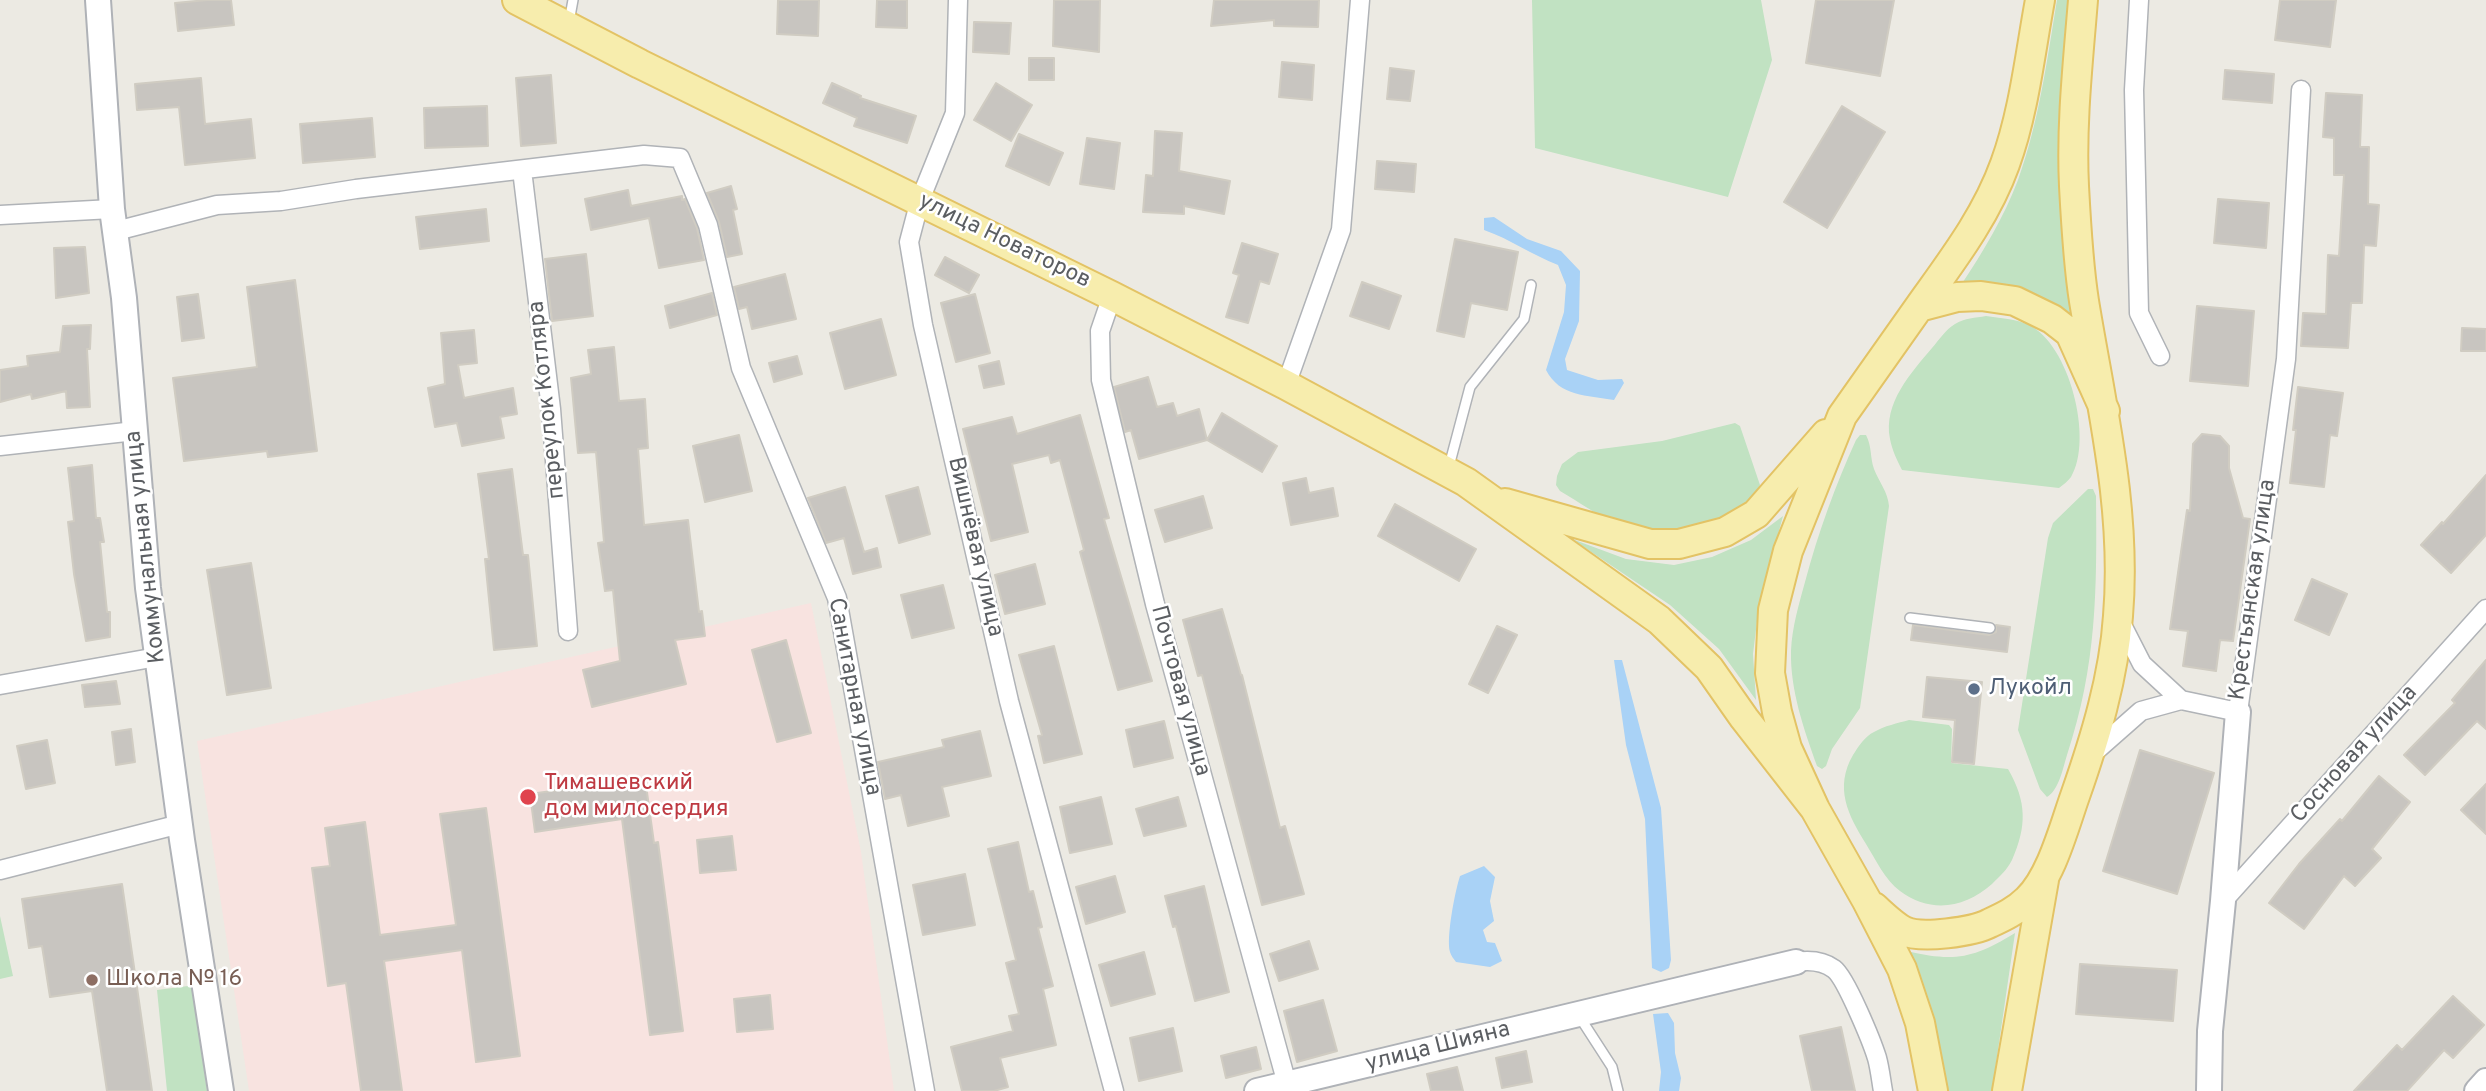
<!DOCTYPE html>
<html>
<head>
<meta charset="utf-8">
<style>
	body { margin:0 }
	canvas { display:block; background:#eceae3 }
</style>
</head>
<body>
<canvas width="2486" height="1091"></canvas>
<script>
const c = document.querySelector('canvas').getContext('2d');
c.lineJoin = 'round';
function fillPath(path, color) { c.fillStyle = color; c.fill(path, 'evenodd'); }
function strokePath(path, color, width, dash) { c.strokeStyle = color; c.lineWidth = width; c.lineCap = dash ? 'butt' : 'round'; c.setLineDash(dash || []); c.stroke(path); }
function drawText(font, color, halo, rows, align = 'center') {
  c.font = font + ' Overpass,sans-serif'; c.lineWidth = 5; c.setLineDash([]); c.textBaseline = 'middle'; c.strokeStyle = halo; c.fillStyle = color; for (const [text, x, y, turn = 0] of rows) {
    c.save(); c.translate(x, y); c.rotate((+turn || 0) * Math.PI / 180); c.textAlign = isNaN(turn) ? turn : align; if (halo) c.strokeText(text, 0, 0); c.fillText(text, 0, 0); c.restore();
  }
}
fillPath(new Path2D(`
	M811,603L861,852L894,1091H249L197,741Z`), '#f8e3e0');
fillPath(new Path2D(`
	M1532,0H1761L1772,60L1728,197L1535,148Z
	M2057,0H2070L2060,147L2063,249L2071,317C2032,285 2011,284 1961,285C1983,252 2004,217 2018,180C2039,122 2047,60 2057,0Z
	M1986,316C2000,318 2016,319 2029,325C2069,344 2094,439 2071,477C2068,481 2063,485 2059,488L1902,470C1897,460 1892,450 1890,439C1883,403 1911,373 1932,348C1939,340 1946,329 1955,324C1965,318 1975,318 1986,316Z
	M1735,423L1740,426L1760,485C1757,497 1744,504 1734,511C1700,536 1655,542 1616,524C1597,515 1579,502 1560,491L1556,485L1557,476L1562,464L1578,452L1662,441Z
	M1860,435H1866C1872,446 1870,458 1874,469C1879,482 1888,492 1889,506L1860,708L1832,749L1826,766L1822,769L1817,766C1804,730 1790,690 1791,651C1792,627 1799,604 1805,582C1818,533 1835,486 1856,440Z
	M2088,489H2093L2096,496C2097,589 2097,665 2067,755C2063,768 2059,790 2047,797L2040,789L2018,730L2048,538L2053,523Z
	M1783,516L1759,605L1753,654L1756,700L1719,649L1670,605L1572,539L1626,559L1674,565L1712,557L1751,540Z
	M1909,720L1949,725L1952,729L1951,763L2008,769C2027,802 2027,826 2012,860C2007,870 2000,876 1992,884C1965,908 1931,914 1900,891C1885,880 1876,860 1866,844C1848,815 1834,788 1853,755C1858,747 1865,736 1874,732C1884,726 1898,723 1909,720Z
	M0,916L13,976L0,979Z
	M2015,933L1992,1091H1947L1941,1050L1906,951C1954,962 1973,959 2015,933Z
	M188,986L191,988L193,993L207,1091H167L157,990Z`), '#c1e2c2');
fillPath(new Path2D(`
	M1494,217L1527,239L1561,251L1580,271L1579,321L1565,359L1567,370L1598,380L1622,379L1624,383L1614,400C1587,395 1560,397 1546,370L1564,312L1566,285L1558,265C1532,255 1510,239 1484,230V218Z
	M1614,660H1622L1661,808L1671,960L1669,968L1661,972L1652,968L1645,819L1626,745Z
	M1484,866L1495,877L1490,901L1494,921L1483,930L1487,942L1495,943L1502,961L1490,967L1456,962C1454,959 1451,956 1450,952C1446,938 1455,891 1460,876Z
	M1668,1013L1674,1023L1675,1053L1681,1078L1679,1091H1659L1661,1072L1653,1014Z`), '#a9d2f6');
const building = new Path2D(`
	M207,0H231L234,25L178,31L175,3Z
	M778,0H819L818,36L777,34Z
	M877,0H907V28L876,27Z
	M1054,0H1100L1099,52L1053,46Z
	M1214,0H1319L1318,27L1274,26V20L1211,26Z
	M1816,0H1894L1880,76L1806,63Z
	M2280,0H2336L2330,47L2275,40Z
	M974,22L1011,23L1009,54L973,52Z
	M1029,58H1054V80H1029Z
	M1282,62L1314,65L1312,100L1279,97Z
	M1390,68L1414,71L1410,101L1387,99Z
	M2225,70L2274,74L2272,103L2223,99Z
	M551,75L556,143L521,146L516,78Z
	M201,78L205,124L251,119L255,158L185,165L179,107L137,110L135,84Z
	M832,83L861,96L860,98L916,116L907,143L854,126L857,118L823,103Z
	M996,83L1032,105L1011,141L974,120Z
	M2326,93L2362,95L2360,147H2369L2368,204L2379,205L2376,246L2364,245L2362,303H2351L2348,348L2301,346L2303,313L2326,314L2328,255L2339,256L2344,175H2334V138L2323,137Z
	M487,106L488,146L425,148L424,108Z
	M1842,106L1885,132L1827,228L1784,202Z
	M372,118L375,157L303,163L300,124Z
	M1155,131L1182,133L1179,171L1230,181L1224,214L1184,206V214L1143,212L1146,175L1153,176Z
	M1019,134L1063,153L1049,185L1006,166Z
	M1087,138L1120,143L1114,189L1080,184Z
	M1377,161L1416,164L1414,192L1375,189Z
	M731,186L737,209L733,210L742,254L727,257L719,222L707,193Z
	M628,190L631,206L682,196V200L685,199L697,228L704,260L659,268L649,218L591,230L585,199Z
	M2218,199L2269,203L2266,248L2214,243Z
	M486,209L489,241L420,249L416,217Z
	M1455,239L1518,252L1507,310L1471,303L1464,337L1437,331Z
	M1242,243L1278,254L1269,284L1260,281L1248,323L1226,317L1239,275L1233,273Z
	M85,247L89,293L56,298L54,248Z
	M586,254L593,316L552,321L545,259Z
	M945,257L979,275L969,293L935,275Z
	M785,274L796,319L752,329L747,307L739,309L734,287Z
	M295,280L317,451L268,457L267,451L184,461L173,378L257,367L247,287Z
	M1362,282L1401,296L1389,329L1350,316Z
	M712,293L717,315L670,328L665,306Z
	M198,294L204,338L182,341L177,297Z
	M975,294L990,353L956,362L941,303Z
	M2197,306L2254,311L2248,386L2190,381Z
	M881,319L896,375L845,389L830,333Z
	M91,325L90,349H87L90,407L67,408L66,391L32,399L31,394L0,402V370L28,366L27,356L60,352L63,326Z
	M2462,328L2486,329V351H2461Z
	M474,330L477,363L458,365L464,398L513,388L517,414L500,417L504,438L462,446L457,423L435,427L428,388L445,384L441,333Z
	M614,347L619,401L645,399L648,448L638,449L644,525L688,520L699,612L702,611L705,636L675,640L686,684L592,707L583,670L620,661L613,590L605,591L598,543L604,542L596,452L578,453L571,378L591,374L588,350Z
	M797,356L802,374L774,382L769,363Z
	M999,361L1004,384L984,388L979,366Z
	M1148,377L1157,407L1173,403L1177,416L1199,409L1207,440L1139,459L1131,430L1125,432L1114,387Z
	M2298,387L2343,393L2337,436L2330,435L2324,487L2290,483L2296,430H2293Z
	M1222,413L1277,446L1262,472L1207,440Z
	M1080,415L1109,518L1104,519L1152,681L1118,690L1080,552L1084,550L1060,460L1051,463L1049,455L1012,464L1028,532L991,541L963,429L1012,417L1017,434Z
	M2202,434L2220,436L2229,446V468L2243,518L2250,519L2233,641L2220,640L2216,671L2183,666L2188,631L2170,629L2187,510L2190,511L2193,444Z
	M739,435L752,491L705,502L693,446Z
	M92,465L96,518H100L104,542H100L107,612H110V637L86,641L74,574L68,522L74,521L68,468Z
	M512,469L523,555H528L537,646L494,650L485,559H489L478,474Z
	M2486,475V535L2451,573L2421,545L2442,522L2443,524Z
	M1306,478L1309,493L1333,488L1338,516L1291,525L1283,483Z
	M845,487L864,552L877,548L881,567L853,574L844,538L826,543L808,498Z
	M918,487L930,534L899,543L886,496Z
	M1203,496L1212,528L1165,542L1155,510Z
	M1395,504L1476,549L1459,581L1378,536Z
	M251,563L271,688L227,695L207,570Z
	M1035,564L1045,604L1005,614L995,575Z
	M2312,579L2347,594L2329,635L2295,620Z
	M943,585L954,628L912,638L901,595Z
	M1222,609L1241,675H1242L1280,828L1285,826L1304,894L1262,905L1202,675L1198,676L1183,620Z
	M1913,625L1989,635L1996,632V625L2010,627L2007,652L1911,640Z
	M1497,626L1517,635L1488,693L1469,684Z
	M786,640L811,733L777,742L752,650Z
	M1054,646L1082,754L1044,763L1038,736L1042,735L1019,655Z
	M2486,660V729L2477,721L2425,775L2404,755L2455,703L2452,700Z
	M1927,677L1982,682L1974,764L1952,762L1955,720L1923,717Z
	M116,681L120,704L85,707L82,685Z
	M1164,721L1173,758L1134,767L1126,730Z
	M131,729L135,762L116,765L112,732Z
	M980,731L991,776L942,787L949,816L908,826L901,795L885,799L878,762L944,747L942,740Z
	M47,740L55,783L26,789L17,746Z
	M2140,750L2214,773L2177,894L2103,871Z
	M2379,776L2410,802L2372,849L2381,858L2355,886L2344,876L2304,929L2269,903L2299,864L2340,819L2342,821Z
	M645,778L654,843L658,842L683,1031L650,1035L622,819L535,832L530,794Z
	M2486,784V834L2461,810Z
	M1101,797L1112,844L1070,853L1060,807Z
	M1178,797L1186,826L1144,836L1136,809Z
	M486,808L520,1056L476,1062L462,950L384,961L402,1091H361L346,983L328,986L312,868L330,866L325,828L365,822L380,935L456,925L440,814Z
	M732,836L736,870L700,873L697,840Z
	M1018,842L1029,892L1033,891L1042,927L1038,928L1053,986L1043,989L1056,1045L1000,1058L1008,1087L994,1091H962L951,1047L1013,1031L1009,1016L1019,1014L1006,963L1016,960L988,849Z
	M965,874L975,925L923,935L913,885Z
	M1115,876L1125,912L1086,924L1076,887Z
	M122,884L152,1091H107L92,991L50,997L42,946L29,948L22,899Z
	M1204,886L1229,992L1195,1001L1176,926L1173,927L1165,896Z
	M1309,941L1318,969L1279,981L1270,954Z
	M1144,952L1155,994L1111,1006L1099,965Z
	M2080,964L2177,970L2173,1021L2076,1014Z
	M770,995L773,1029L737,1032L734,999Z
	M2453,996L2484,1025L2453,1058L2444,1050L2407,1091H2354L2397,1045L2402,1050Z
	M1323,1000L1337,1051L1297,1062L1284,1011Z
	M1841,1027L1855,1091H1812L1800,1036Z
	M1173,1028L1182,1071L1139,1081L1130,1038Z
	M1256,1047L1261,1069L1226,1078L1221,1056Z
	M1526,1051L1532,1082L1502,1088L1496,1058Z
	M1457,1067L1463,1091H1431L1427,1074Z`);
fillPath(building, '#c8c5c0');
strokePath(building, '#d0ccc2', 2);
const lane = new Path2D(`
	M569,22L573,0
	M1448,470L1470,387L1524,319L1531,285
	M1910,618L1990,628
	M1579,1016L1612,1067L1618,1091`);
const street = new Path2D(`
	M958,0L955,113L920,200L909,242L923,325L1009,701L1114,1091
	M2139,0L2134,90L2139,313L2160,356
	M522,170L551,409L568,631
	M0,215L112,209
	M116,231L217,205L281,201L356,189L644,155L680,158L708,225L741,368L837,598L925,1091
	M1112,296L1100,331L1101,380L1155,604L1287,1084
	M1286,385L1341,230L1360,0
	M0,446L135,431
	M2120,621L2142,664L2181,700
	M0,685L157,657
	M2091,755L2141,711L2181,700L2238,712L2286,359L2301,90
	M0,870L180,824
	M2223,901L2486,609
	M1796,962C1809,960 1823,961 1834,969C1846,978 1872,1042 1877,1058C1880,1069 1881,1080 1883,1091`);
const secondary = new Path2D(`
	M98,0L112,209L124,298L148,588L182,840L221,1091
	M1257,1091L1796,962
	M2209,1091L2210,1031L2223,901L2238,712
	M2477,1091L2486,1081`);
const primary = new Path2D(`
	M517,0L640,64L1112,296L1286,385L1466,482L1659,620L1709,668L1744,718L1815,809
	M1919,307C1951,262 1986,217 2005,164C2024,112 2030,54 2040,0
	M1505,503L1650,544H1679L1725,532L1756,514L1826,434
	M1874,907C1883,915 1894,926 1904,931C1921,939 1973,932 1990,923C2003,917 2016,911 2027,900C2051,878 2064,827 2075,796C2095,739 2114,677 2118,616C2127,509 2101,405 2084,301C2078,263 2076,224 2074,186C2071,124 2078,62 2083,0
	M1933,1091L1920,1023L1902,969L1867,901L1815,809L1787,748L1777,712L1770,673L1773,610L1788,551L1842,416L1919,307L1957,297L1981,296L2015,301L2052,319L2070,333L2105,411
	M2007,1091L2044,880`);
strokePath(lane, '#b0b3b7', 12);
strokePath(street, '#b0b3b7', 21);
strokePath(secondary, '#afb2b7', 28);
strokePath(primary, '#e3c365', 32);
strokePath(lane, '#fff', 9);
strokePath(street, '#fff', 18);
strokePath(secondary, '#fff', 24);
strokePath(primary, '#f7edad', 28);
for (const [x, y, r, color] of [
	[1974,689,7,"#5c6f8a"],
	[528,797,9,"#e0444e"],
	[92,980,7,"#8d6e63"]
]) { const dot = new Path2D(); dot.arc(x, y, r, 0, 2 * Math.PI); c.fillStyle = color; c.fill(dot); strokePath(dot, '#fff', 2.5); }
drawText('23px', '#5b5e62', '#fff', [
	["улица Новаторов",1004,242,26],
	["переулок Котляра",548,400,-96],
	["Коммунальная улица",147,547,-96],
	["Вишнёвая улица",974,547,77],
	["Крестьянская улица",2254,590,-82],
	["Почтовая улица",1179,691,75],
	["Санитарная улица",853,697,79],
	["Сосновая улица",2355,755,-48],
	["улица Шияна",1438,1048,-14]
]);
drawText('23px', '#4e5e75', '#fff', [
	["Лукойл",1988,689]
], 'left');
drawText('23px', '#be3a42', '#fff', [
	["Тимашевский",544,784],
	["дом милосердия",544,810]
], 'left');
drawText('23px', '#785e54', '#fff', [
	["Школа № 16",106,980]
], 'left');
</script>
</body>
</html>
